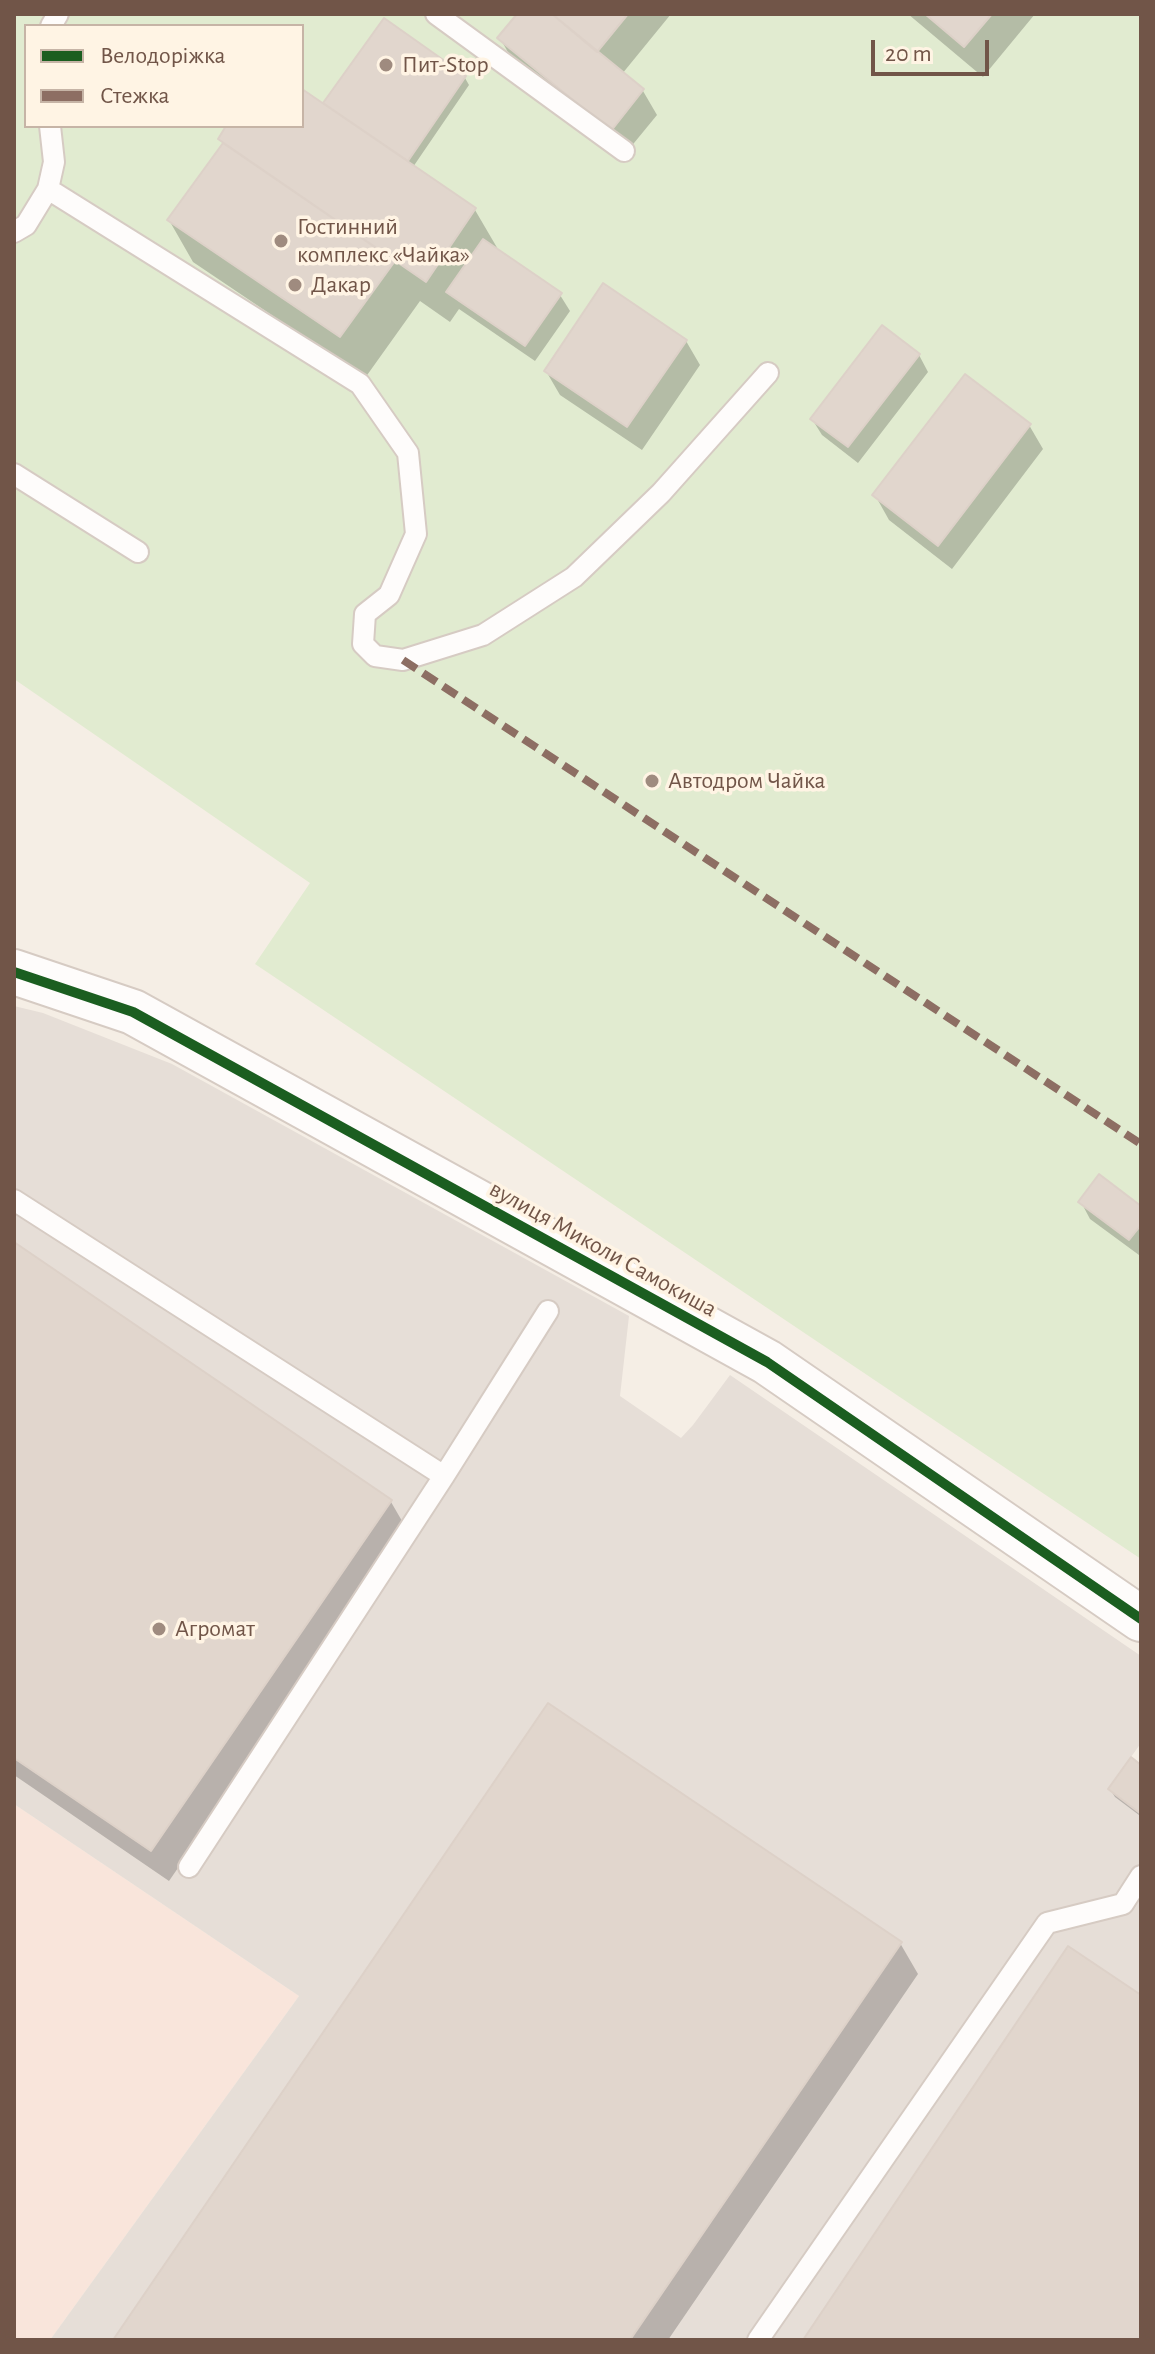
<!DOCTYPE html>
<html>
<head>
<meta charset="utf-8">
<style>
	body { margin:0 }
	#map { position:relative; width:1155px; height:2354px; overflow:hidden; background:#f5eee5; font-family:"Alegreya Sans",sans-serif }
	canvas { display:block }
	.frame { position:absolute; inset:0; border:16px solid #715548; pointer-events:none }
	.legend { position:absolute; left:24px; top:24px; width:280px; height:104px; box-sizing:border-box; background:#fff4e4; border:2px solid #c6b4a6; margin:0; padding:10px 14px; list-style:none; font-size:24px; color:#715548 }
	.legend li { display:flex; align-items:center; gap:16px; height:40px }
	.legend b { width:40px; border:2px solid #c6b4a6 }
	.scale { position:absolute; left:871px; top:40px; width:118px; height:36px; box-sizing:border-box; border:4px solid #715548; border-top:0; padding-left:10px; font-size:24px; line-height:28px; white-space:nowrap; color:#715548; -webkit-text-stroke:6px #fff4e4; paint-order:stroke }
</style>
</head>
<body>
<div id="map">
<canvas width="1155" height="2354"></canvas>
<div class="frame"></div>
<ul class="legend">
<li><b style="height:10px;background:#1b5e20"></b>Велодоріжка</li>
<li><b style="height:10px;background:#8d6e63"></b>Стежка</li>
</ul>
<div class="scale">20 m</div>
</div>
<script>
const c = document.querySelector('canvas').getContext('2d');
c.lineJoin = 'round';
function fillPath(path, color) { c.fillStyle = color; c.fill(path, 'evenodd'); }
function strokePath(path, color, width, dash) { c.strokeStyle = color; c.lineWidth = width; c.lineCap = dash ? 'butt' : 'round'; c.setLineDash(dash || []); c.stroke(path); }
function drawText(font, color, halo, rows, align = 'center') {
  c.font = font + ' "Alegreya Sans",sans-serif'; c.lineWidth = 7; c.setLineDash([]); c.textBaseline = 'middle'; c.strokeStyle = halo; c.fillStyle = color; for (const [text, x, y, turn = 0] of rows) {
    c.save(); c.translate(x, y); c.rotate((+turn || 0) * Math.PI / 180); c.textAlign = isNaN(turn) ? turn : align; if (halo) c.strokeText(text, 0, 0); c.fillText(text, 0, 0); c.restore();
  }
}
fillPath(new Path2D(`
	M14,1804L299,1996L50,2340H14Z`), '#f9e5db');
fillPath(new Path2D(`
	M14,1006L43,1013L172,1064L629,1316L620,1396L681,1438L693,1425L730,1375L1141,1656V1743L1131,1757L1141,1765V2340H50L299,1996L14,1804Z`), '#e6ded7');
fillPath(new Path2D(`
	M14,14H1141V1559L255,964L310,883L14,679ZM26,26H302V126H26Z`), '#e1ebd0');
fillPath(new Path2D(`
	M520,14H671L622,74L643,91L657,115L625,154L514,63L500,38Z
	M908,14H1035L983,77Z
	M465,78L469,85L413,167L475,210L499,251L560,295L570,311L535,361L459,309L450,322L420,301L365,378L193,262L169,220L224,146L220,139L229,126H302V91L329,110L325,103Z
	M686,341L700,365L642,450L560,395L546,371Z
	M919,355L928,372L858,463L822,435L812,419Z
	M1029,425L1043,449L952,569L889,520L875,495Z
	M1081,1202L1141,1209L1139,1255L1090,1219Z
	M14,1244L391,1502L409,1533L169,1881L14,1775Z
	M1141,1767V1812L1139,1815L1115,1797L1110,1789Z
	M900,1943L918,1974L668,2340H116Z`), '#0003');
const building = new Path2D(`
	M517,14H552L644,89L611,131L497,38Z
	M552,14H628L597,52Z
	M925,14H992L964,47Z
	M384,18L466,76L408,161L323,103Z
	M302,89L476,208L426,282L218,139L226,126H302Z
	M223,143L395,261L340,337L167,220Z
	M483,239L562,293L525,346L446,292Z
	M603,283L687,340L627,427L544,371Z
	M882,325L920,354L848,447L810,419Z
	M965,374L1031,424L938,546L872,495Z
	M1099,1174L1141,1206V1225L1129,1240L1078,1202Z
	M14,1242L392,1500L151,1851L14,1758Z
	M548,1703L902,1942L630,2340H113Z
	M1131,1757L1141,1765V1814L1108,1789Z
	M1068,1946L1141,1995V2340H803Z`);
fillPath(building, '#e1d6cd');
strokePath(building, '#ddd1c8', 2);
const service = new Path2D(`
	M436,14L624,151
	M51,26L58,14
	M48,189L360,384L408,453L416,534L389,595L365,614L363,644L375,656L403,660L483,635L574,577L661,493L768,373
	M14,232L26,225L48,189L54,162L50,126
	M14,474L138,552
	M14,1200L444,1476
	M189,1867L444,1476L548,1311
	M758,2340L1047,1923L1123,1904L1141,1876`);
const tertiary = new Path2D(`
	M14,972L133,1012L767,1362L1141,1619`);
strokePath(service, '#d6cbc3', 24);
strokePath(tertiary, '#d6cbc3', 48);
strokePath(service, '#fefcfb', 20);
strokePath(tertiary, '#fefcfb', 44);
strokePath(new Path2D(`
	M403,660L1141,1144`), '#8d6e63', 8, [16, 8]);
strokePath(new Path2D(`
	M14,972L133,1012L767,1362L1141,1619`), '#1b5e20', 10);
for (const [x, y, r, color] of [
	[386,65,8,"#9f8b7f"],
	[281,241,8,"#9f8b7f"],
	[295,285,8,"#9f8b7f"],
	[652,781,8,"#9f8b7f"],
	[159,1629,8,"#9f8b7f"]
]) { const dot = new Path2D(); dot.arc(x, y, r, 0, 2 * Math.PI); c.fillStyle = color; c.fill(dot); strokePath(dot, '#fff4e4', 3); }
drawText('24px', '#715548', '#fff4e4', [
	["Пит-Stop",402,65],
	["Гостинний",297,227],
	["комплекс «Чайка»",297,255],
	["Дакар",311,285],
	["Автодром Чайка",668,781],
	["Агромат",175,1629]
], 'left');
drawText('24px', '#715548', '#fff4e4', [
	["вулиця Миколи Самокиша",603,1249,29]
]);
</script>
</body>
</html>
